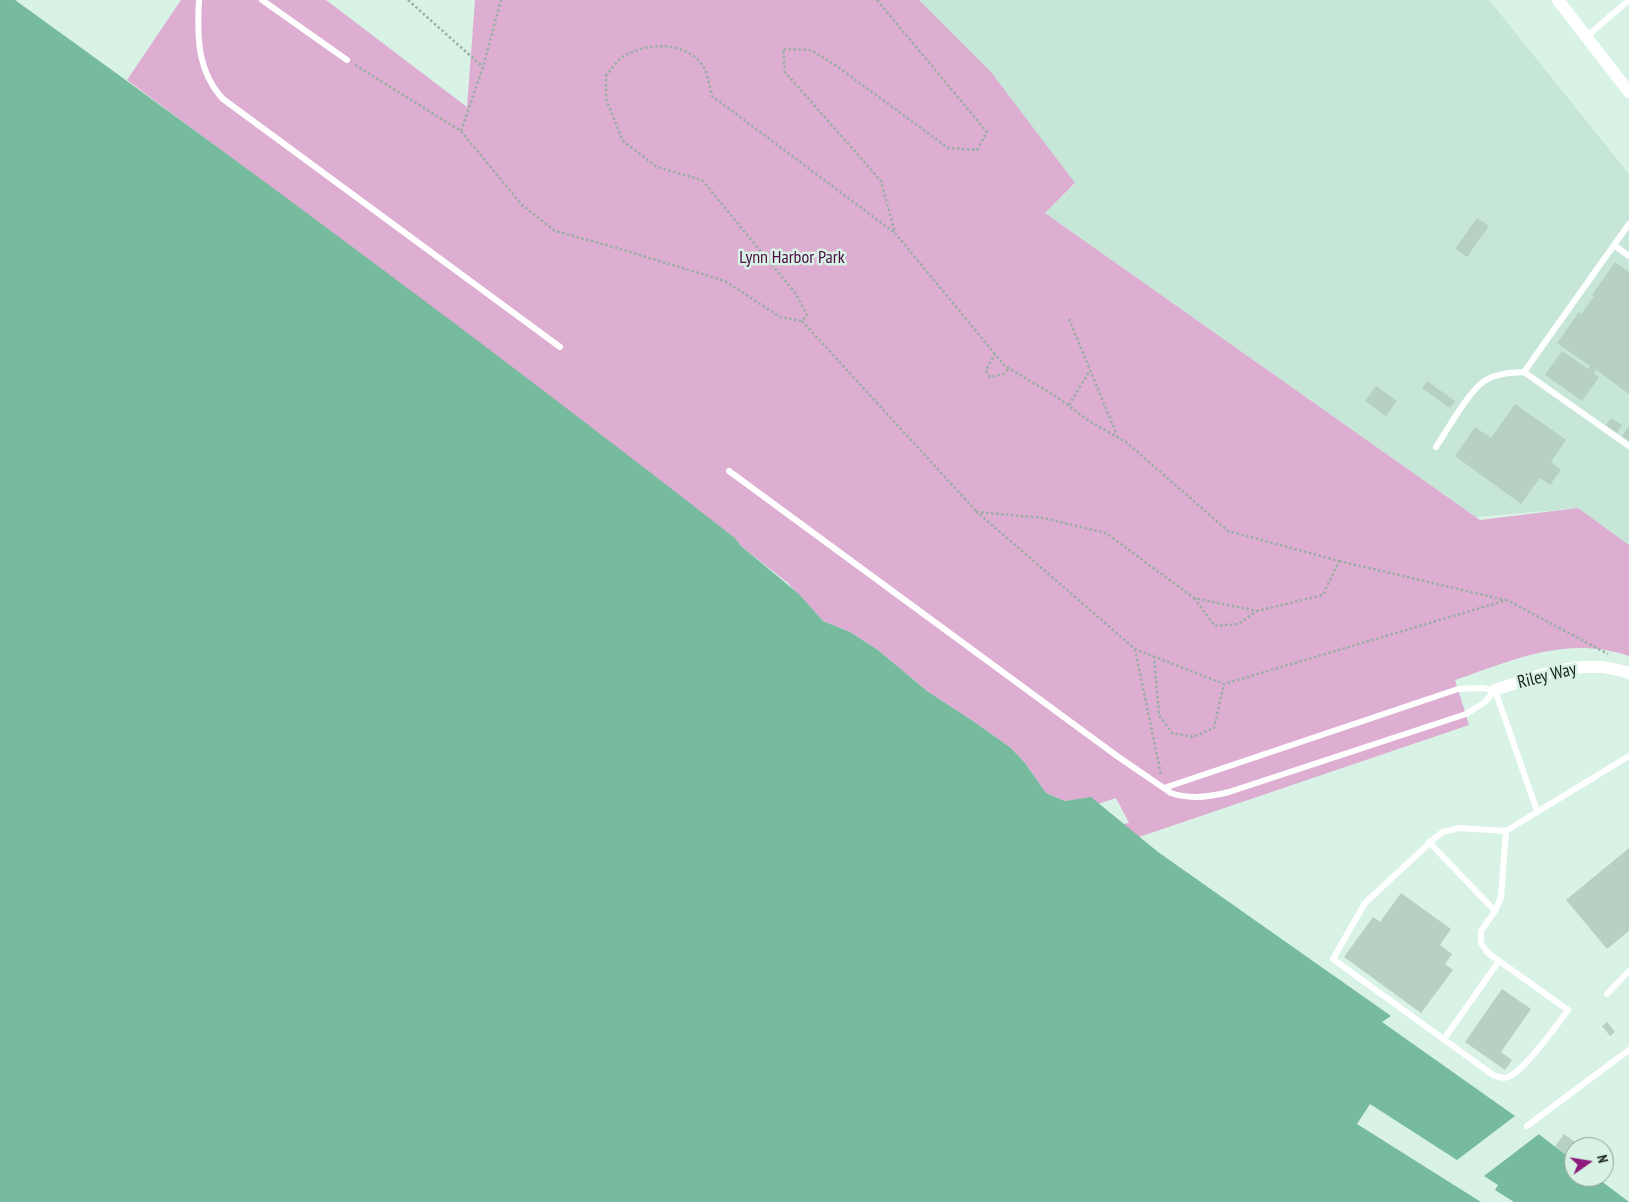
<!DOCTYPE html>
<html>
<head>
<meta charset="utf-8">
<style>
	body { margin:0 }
	#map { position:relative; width:1629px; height:1202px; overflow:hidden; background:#d9f2e6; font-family:"PT Sans Narrow",sans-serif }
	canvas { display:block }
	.north { position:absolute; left:1564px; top:1137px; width:50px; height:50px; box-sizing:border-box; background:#d9f2e6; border:1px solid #8da096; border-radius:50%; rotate:77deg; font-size:14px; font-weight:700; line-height:20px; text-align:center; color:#1a241f }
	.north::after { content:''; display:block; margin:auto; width:18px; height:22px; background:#8d1c7d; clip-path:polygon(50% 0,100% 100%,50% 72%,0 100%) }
</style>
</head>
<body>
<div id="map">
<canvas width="1629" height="1202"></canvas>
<div class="north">N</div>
</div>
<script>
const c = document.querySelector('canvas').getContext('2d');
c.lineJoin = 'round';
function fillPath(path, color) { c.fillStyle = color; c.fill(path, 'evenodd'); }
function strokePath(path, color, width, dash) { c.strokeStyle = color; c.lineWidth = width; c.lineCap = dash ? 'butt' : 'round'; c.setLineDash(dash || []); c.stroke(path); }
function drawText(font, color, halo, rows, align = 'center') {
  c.font = font + ' "PT Sans Narrow",sans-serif'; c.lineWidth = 5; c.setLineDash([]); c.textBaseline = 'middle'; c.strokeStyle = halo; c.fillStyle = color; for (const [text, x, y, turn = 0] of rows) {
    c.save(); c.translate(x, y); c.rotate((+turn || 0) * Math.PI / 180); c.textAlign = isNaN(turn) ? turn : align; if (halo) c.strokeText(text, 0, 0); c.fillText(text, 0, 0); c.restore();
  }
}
fillPath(new Path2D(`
	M919,0H1489L1629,174V545L1578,508L1476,517L1045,213L1075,184Z`), '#c6e7d7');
fillPath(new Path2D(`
	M181,0H326L467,107L475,0H919L991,72L1075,183L1045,213L1480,520L1578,508L1629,545V656C1566,635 1514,660 1455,680L1469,725L1139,837L1123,824L1129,823L1116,798L1098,804L1089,798L1065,801L1046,793L1025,763L1011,748L973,721L927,691L878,650L850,632L823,621L788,583L741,546L735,538L358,252L127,80Z`), '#ddaed2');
fillPath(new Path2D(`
	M0,0H15C258,175 499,354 735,538L741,546L799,594L823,621L850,632L878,650L927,691L973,721L1011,748L1025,763L1046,793L1065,801L1091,797L1158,852L1391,1016L1382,1022L1515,1116L1574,1161V1177H1596L1629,1202H0Z`), '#76bb9d');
fillPath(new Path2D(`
	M1370,1104L1457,1160L1515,1116L1539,1134L1484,1176L1498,1185L1495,1190L1514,1202H1481L1357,1124Z`), '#d9f2e6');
fillPath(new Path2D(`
	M1477,218L1489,226L1467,257L1455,249Z
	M1615,262L1629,272V394L1596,370L1594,373L1599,377L1582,401L1545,375L1562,351L1588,369L1590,366L1557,343L1579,312L1581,314L1594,296L1592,295Z
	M1427,381L1455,401L1450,408L1422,388Z
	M1376,386L1397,401L1386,416L1365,401Z
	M1515,404L1566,440L1551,462L1561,470L1550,485L1540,478L1521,504L1455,456L1475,427L1491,438Z
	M1611,418L1622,425L1617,433L1606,425Z
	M1629,426V441L1622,436Z
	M1629,848V931L1607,949L1566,900Z
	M1401,893L1451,929L1440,945L1452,954L1445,964L1453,970L1421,1013L1344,957L1373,917L1380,922Z
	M1502,989L1531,1009L1501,1052L1512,1060L1505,1070L1465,1042Z
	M1607,1022L1615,1032L1610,1036L1602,1026Z
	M1564,1134L1579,1145L1582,1141L1589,1147H1574V1161L1555,1146Z`), '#b7d0c4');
strokePath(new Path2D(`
	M408,0L483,67
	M877,0L987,132L977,150L948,148L838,67L811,50L783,49L785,72L881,181L895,233L1005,366L1057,397L1089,421L1126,442L1228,531L1339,561L1323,595L1257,611L1194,598L1106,533L1044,518L977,512L1135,649L1224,684L1507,600L1608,654
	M355,65L461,131L521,204L555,231L610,246L725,281L780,317L802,321L807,315L796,294L702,180L657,167L623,141L606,99V76C611,70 617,60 624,56C648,42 686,41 703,66C708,73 709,87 712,96L895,233
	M461,131L483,67L501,0
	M1069,319L1117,435
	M802,321L977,512
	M995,353L986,371L990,377L1004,374L1009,368
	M1069,405L1090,370
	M1339,561L1505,600
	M1194,598L1215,626L1238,624L1257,611
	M1135,649L1161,775
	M1154,656L1159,715L1172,733L1193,737L1214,728L1224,684`), '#9aaea4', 2.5, [2.5, 2.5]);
strokePath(new Path2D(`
	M199,0C197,36 197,71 223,99L560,347
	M262,0L347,60
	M1586,37L1629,0
	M1614,245L1629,224
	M1524,372L1629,446
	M1436,447C1448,429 1469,390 1486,380C1498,373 1511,373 1524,372L1614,245L1629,256
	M729,471L1117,756L1171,793C1190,800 1210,797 1229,792L1466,714L1485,702L1495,690
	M1495,690L1537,811
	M1164,788L1458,689L1482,688L1495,690
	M1506,831L1501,897L1495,911L1481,931V943L1488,953L1568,1010C1558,1024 1522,1073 1508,1077C1503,1079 1498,1077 1493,1075L1333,959L1365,903L1436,837L1443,832L1459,828L1506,831L1629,756
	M1429,842L1495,911
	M1607,994L1629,971
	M1444,1039L1499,961
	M1527,1126L1629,1050`), '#fff', 6);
strokePath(new Path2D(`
	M1558,0L1629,92
	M1495,690C1540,675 1582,657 1629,673`), '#fff', 12);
drawText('18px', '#4c0d43', '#d9f2e6', [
	["Lynn Harbor Park",792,258]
]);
drawText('18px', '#1a241f', '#d9f2e6', [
	["Riley Way",1547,676,-14]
]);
</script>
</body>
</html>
